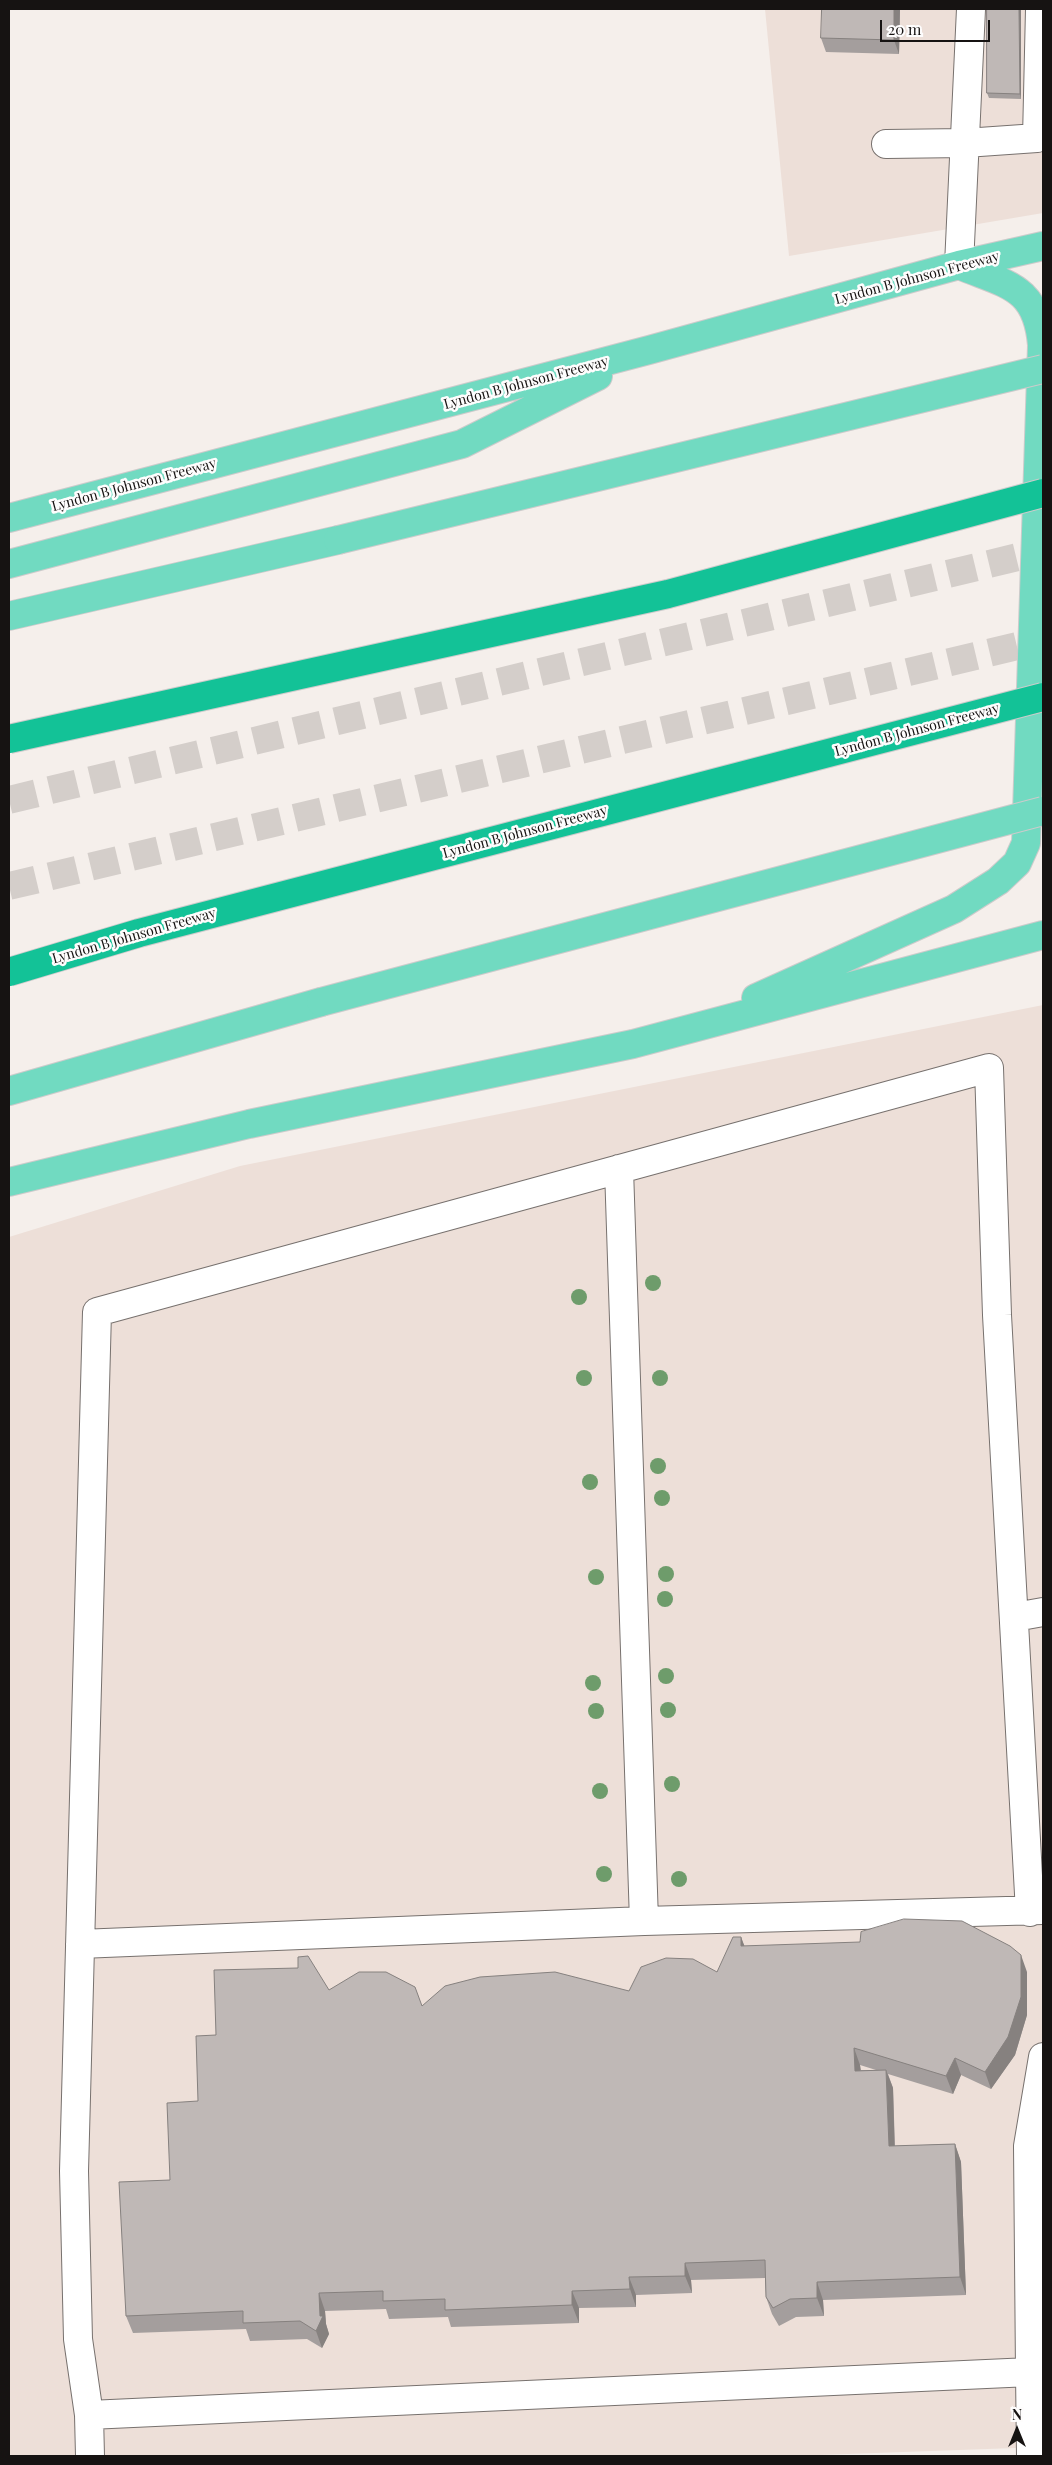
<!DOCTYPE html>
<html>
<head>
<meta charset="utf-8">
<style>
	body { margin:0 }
	#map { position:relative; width:1052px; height:2465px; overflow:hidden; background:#f5efeb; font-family:"Playfair Display",serif }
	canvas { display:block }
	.frame { position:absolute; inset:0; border:10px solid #161312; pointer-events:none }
	.north { position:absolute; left:992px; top:2405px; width:50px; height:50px; -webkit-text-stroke:4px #fefdfd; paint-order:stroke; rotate:0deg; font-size:14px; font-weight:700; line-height:20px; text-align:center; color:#161312 }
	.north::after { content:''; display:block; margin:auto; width:18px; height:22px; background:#161312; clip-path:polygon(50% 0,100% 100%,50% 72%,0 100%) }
	.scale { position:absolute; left:880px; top:20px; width:110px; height:22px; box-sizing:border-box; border:2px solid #161312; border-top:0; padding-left:6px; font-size:15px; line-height:18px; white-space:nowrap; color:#161312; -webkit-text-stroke:4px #fefdfd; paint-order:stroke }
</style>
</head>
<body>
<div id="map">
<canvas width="1052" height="2465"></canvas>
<div class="frame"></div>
<div class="north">N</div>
<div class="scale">20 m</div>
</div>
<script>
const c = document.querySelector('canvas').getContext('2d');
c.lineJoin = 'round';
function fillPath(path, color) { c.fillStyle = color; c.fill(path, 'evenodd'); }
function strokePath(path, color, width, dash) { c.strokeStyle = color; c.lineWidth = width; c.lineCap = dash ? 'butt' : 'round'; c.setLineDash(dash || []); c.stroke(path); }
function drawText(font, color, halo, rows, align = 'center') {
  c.font = font + ' "Playfair Display",serif'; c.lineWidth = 5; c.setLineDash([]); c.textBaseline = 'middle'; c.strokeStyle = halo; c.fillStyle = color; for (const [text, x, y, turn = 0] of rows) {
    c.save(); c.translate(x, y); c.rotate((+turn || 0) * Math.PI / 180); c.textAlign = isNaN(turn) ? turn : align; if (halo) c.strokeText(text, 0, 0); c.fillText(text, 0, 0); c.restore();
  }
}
fillPath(new Path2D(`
	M765,9H1043V213L789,256Z
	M1043,1005V2447L792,2456H9V1237L240,1166Z`), '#eddfd8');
strokePath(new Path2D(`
	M9,800L1043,551
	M9,886L1043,640`), '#d4ceca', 28, [28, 14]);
const minor = new Path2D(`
	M886,144L965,143L1037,138L1040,9
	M959,265L971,9
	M619,1169L644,1921
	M1015,1617L1043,1612
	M80,1944L644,1921L1043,1910
	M1030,2372L1028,2146L1043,2057
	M89,2415L78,2339L74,2171L97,1312L989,1068L997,1315L1030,1912
	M90,2456L89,2415L1030,2372L1031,2456`);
const major = new Path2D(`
	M9,518L649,350L959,265L1043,246
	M9,564L462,444L598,376
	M9,616L338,540
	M756,998L954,909L998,881L1017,863L1026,843L1042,345C1037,286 1007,285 959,265
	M9,1091L321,1002
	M9,1182L249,1124L633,1044L1043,935`);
strokePath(minor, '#77716e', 30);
strokePath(major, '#cccbcb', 30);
strokePath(minor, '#fff', 28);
strokePath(major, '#71dac1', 28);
const majorBridge = new Path2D(`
	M338,540L1043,369
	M321,1002L1043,811`);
const highwayBridge = new Path2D(`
	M9,739L668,594L1043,493
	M9,972L139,933L1043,697`);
strokePath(majorBridge, '#cccbcb', 30, []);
strokePath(highwayBridge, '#cccbcb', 30, []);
strokePath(majorBridge, '#71dac1', 28);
strokePath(highwayBridge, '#13c297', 28);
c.fillStyle = '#6e9c6b';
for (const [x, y] of [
	[653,1283],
	[579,1297],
	[584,1378],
	[660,1378],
	[658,1466],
	[590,1482],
	[662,1498],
	[666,1574],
	[596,1577],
	[665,1599],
	[666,1676],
	[593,1683],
	[668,1710],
	[596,1711],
	[672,1784],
	[600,1791],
	[604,1874],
	[679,1879]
]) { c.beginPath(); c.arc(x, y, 8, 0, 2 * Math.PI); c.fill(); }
fillPath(new Path2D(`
	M900,9L899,54L826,52L821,38Z
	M987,9H1021V99L989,98L987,93Z
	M741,1937L744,1946L1027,1972V2015L1015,2055L991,2089L961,2075L953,2094L888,2074L893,2088L895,2146L955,2144L961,2162L966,2295L823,2300L824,2316L796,2317L779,2326L772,2314L766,2297L765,2278L691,2280L692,2293L636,2295V2307L579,2308V2323L451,2327L448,2317L389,2319L386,2309L325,2311L326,2324L329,2334L322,2348L307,2339L250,2341L246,2329L133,2333L126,2316L170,2180L198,2101L216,2035L329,1990L422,2006L629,1991L717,1972ZM860,2065L876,2070H861Z`), '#a49e9d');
fillPath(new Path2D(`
	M894,9H900L899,54L894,40Z
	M1019,9H1021V99L1020,94Z
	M741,1937L748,1955L741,1946Z
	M1021,1955L1027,1972V2015L1015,2055L991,2089L985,2072Z
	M854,2048L860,2065L862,2088L855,2071Z
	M955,2058L961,2075L953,2094L946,2076Z
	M886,2070L893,2088L895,2163L889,2146Z
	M955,2144L961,2162L966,2295L960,2277Z
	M685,2263L691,2280L692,2293L685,2276Z
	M629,2277L636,2295V2307L630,2289Z
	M817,2282L823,2300L824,2316L817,2298Z
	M572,2291L579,2308V2323L572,2305Z
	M319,2293L325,2311L326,2324L329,2334L322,2348L316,2331Z`), '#86817f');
const building = new Path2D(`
	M822,9H894V40L821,38Z
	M987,9H1019L1020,94L987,93Z
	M904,1919L962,1921L1010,1946L1021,1955V1997L1008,2037L985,2072L955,2058L946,2076L854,2048L855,2071L886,2070L889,2146L955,2144L960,2277L817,2282V2298L790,2299L773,2308L766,2297L765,2260L685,2263V2276L629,2277L630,2289L572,2291V2305L445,2310V2299L383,2301V2291L319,2293L320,2316H323L316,2331L300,2321L243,2323V2311L126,2316L119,2182L170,2180L167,2103L198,2101L196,2036L216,2035L214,1970L298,1968V1957L308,1956L329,1990L359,1972H386L415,1987L422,2006L445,1986L480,1977L555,1972L629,1991L641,1967L666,1958L693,1959L717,1972L733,1937H741V1946L860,1942L861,1932Z`);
fillPath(building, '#bfb8b6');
strokePath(building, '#86817f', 1);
drawText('14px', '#161312', '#fefdfd', [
	["Lyndon B Johnson Freeway",917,278,-15],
	["Lyndon B Johnson Freeway",526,383,-15],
	["Lyndon B Johnson Freeway",134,485,-15],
	["Lyndon B Johnson Freeway",917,730,-15],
	["Lyndon B Johnson Freeway",525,832,-15],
	["Lyndon B Johnson Freeway",134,936,-16]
]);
</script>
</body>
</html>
